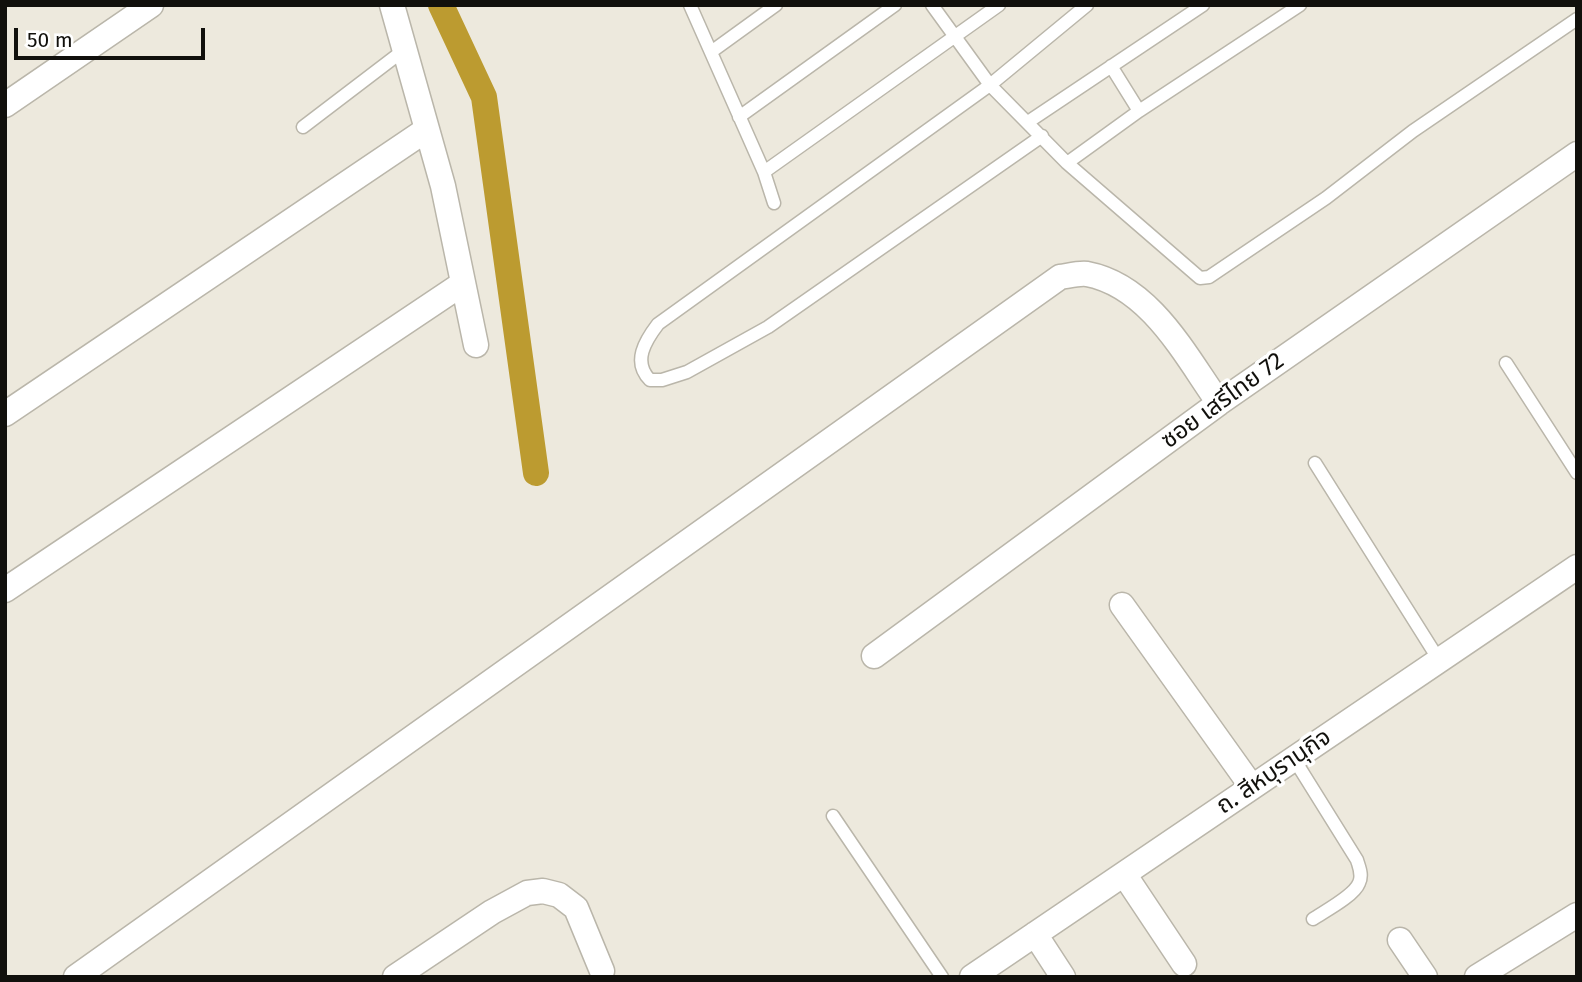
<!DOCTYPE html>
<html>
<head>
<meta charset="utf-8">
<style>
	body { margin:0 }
	#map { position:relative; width:1582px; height:982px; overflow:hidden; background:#ede9dd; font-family:"Fira Sans",sans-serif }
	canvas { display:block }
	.frame { position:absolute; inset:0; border:7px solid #11100c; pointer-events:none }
	.scale { position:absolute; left:14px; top:28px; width:191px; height:32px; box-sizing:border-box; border:4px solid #11100c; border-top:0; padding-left:9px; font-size:21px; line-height:24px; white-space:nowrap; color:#11100c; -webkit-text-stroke:5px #fff; paint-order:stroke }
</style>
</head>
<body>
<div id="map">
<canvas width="1582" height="982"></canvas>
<div class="frame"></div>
<div class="scale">50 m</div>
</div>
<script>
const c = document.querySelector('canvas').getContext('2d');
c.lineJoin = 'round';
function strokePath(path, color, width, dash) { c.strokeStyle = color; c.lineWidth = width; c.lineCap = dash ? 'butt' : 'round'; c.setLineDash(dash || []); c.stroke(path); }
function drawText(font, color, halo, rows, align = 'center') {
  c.font = font + ' "Fira Sans","Noto Sans Thai",sans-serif'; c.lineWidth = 7; c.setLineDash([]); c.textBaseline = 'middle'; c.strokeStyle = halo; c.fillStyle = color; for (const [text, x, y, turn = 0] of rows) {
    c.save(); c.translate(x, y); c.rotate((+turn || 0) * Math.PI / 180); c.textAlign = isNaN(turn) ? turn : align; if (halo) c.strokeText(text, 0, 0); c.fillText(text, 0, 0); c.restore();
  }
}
strokePath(new Path2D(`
	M441,5L484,97L536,473`), '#bc9b30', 26);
const lane = new Path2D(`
	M690,5L764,172L999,5
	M932,5L990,85L1067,163
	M1300,5L1139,111L1067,163L1200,278L1209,277L1326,198L1413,131L1577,19
	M711,52L776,5
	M1111,66L1139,111
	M739,117L895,5
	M1028,122L1203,5
	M303,127L404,50
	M1042,136L768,327L687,372L662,380H650C632,362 645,341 658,324L990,85L1087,5
	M764,172L774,203
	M1506,363L1577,473
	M1315,463L1439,660
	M1294,759L1357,860C1359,867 1363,875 1359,883C1354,896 1325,911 1313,919
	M833,816L942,977`);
const street = new Path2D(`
	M392,5L443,186L476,345
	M5,105L151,5
	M5,414L426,130
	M5,590L462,284
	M1122,605L1252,787
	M874,656L1219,403L1577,154
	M1124,874L1184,964
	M1035,934L1063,977
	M1400,940L1425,977
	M76,977L1060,277C1068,276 1078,273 1087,274C1150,286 1185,355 1219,403
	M395,977L492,912L527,893L543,891L559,895L576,908L602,971
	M972,977L1577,567
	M1477,977L1577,915`);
strokePath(lane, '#bab6aa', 15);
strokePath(street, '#bab6aa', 27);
strokePath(lane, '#fff', 12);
strokePath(street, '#fff', 24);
drawText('24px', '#11100c', '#fff', [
	["ซอย เสรีไทย 72",1223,401,-36],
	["ถ. สีหบุรานุกิจ",1274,772,-34]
]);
</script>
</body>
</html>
